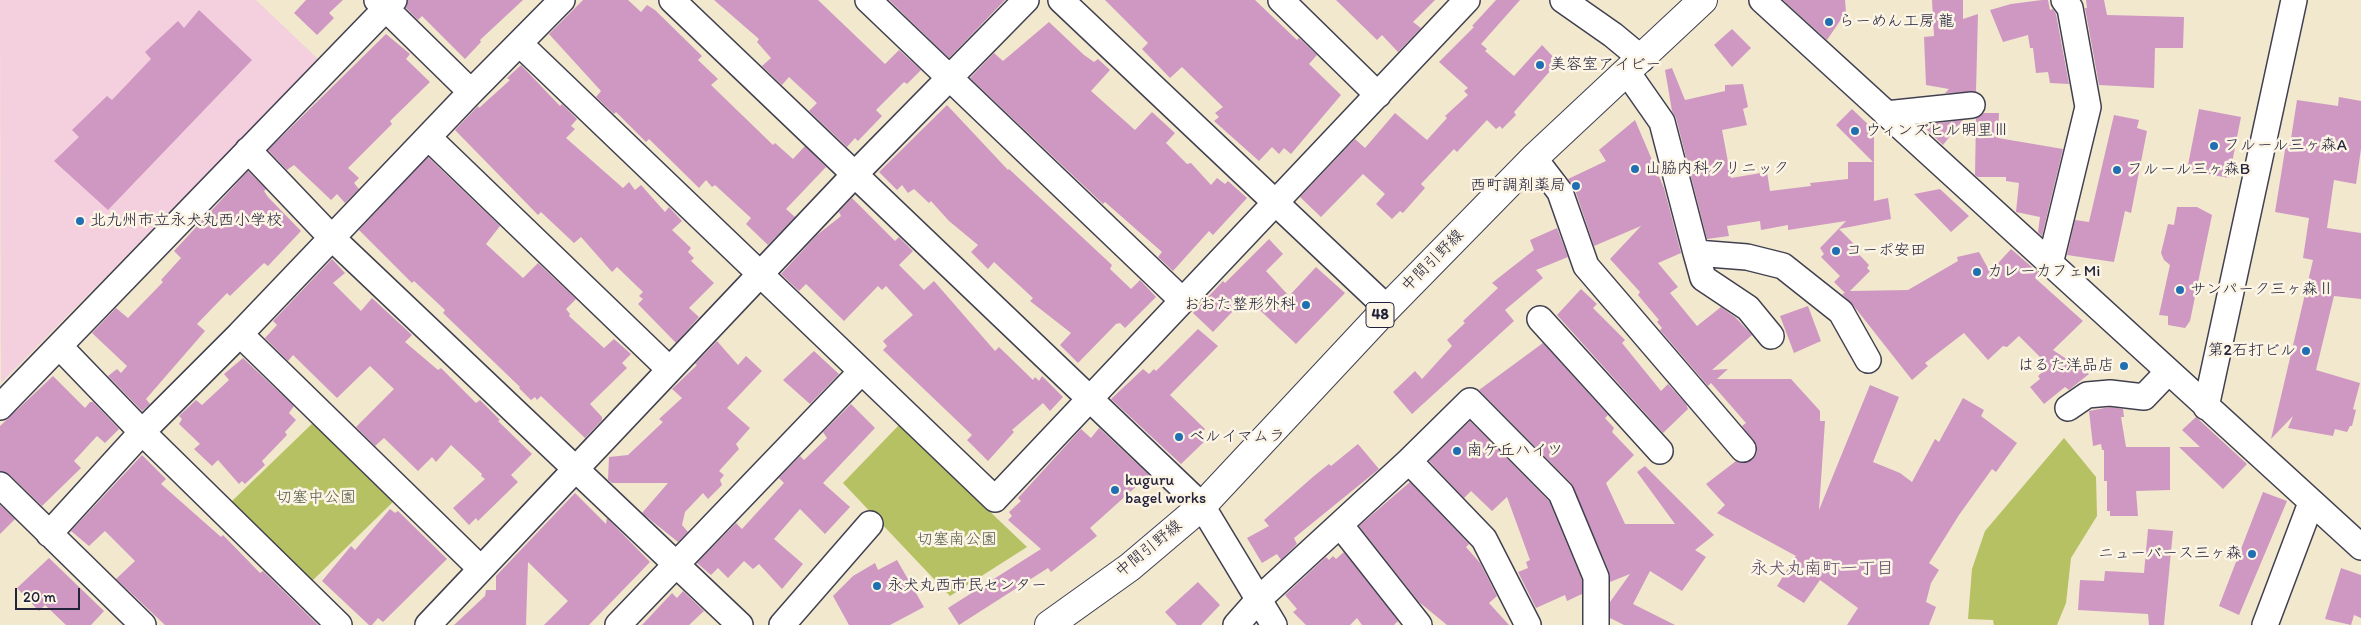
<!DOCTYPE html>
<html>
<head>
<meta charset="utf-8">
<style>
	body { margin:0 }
	#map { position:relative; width:2361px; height:625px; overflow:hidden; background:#f1e8cd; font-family:Itim,sans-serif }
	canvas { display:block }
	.scale { position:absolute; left:15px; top:588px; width:65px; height:22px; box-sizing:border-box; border:2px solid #22223b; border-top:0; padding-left:6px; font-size:15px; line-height:18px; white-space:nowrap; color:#22223b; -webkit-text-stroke:4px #fcf5e5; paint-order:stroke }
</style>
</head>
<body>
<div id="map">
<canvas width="2361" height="625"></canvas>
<div class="scale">20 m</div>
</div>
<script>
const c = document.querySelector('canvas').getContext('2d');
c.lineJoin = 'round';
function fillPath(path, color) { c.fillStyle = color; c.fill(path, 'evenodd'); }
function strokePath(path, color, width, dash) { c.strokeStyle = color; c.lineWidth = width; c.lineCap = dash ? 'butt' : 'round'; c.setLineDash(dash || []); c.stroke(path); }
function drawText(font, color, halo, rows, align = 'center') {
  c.font = font + ' Itim,"Klee One",sans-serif'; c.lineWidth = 5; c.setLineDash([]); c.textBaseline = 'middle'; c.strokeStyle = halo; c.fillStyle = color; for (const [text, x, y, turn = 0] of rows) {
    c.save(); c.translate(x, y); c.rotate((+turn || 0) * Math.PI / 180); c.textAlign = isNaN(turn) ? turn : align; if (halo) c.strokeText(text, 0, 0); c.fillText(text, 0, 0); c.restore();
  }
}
fillPath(new Path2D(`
	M0,0H256L319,60L1,383Z`), '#f4cfde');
fillPath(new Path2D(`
	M317,419L397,498L311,582L231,502Z
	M899,425L1027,547L950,596L843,483Z
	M2064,438L2096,477L2097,516L2071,558L2066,603L2057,625H1994L1993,620L1968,619L1972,569L1985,531Z`), '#b5c162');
fillPath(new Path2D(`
	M306,0H343L329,13L334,18L317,35L294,13Z
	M408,0H523L480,40L481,42L465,59L422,16L418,20L406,8Z
	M583,0H628L641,12L647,5L655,10L702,56L698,60L718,79L711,85L773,145L775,143L793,159L805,146L826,167L786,209L795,217L768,245L746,224L751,218L715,185L712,187L706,180L699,188L649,139L646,142L616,112L614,114L596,97L601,91L549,34Z
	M714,0H818L885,64L899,50L921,70L907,84L904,82L876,110L882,116L858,141L855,138L847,147L809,111L817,103L789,77L782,85L762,66L771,58L757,42L759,39Z
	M889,0H1005L949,58Z
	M1105,0H1255L1297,40L1299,38L1317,55L1309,64L1341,95L1291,154L1284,148L1279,154L1272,147L1259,161L1214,121L1219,117L1215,113L1223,107L1182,67L1170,78L1142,49L1148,43Z
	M1336,0H1435L1413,22L1421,28L1398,52L1382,35L1377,40Z
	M1496,0H1520L1481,44L1487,49L1485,51L1514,76L1542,45L1558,62L1514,112L1516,115L1502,129L1500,126L1496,129L1487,120L1457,152L1454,149L1421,184L1425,188L1403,213L1400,211L1392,219L1376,204L1385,194L1363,174L1321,217L1300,197L1355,139L1365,148L1395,113L1427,140L1447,118L1445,116L1468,95L1464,91L1468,88L1439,62L1474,27L1472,26Z
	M1783,0H1845L1846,12L1827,40Z
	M1932,0H1963V19L1978,14L1976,92L1945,93L1949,89L1926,85L1924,37L1934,36Z
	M2042,0H2048L2050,10L2053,9L2056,14L2069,84L2050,83L2048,72L2036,73L2033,48H2030L2028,35L2003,42L1990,10L2011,4Z
	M2086,0H2104L2107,15L2184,17L2183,48H2155L2154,88L2099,85L2085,8H2087Z
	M199,10L252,60L108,210L54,161L79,137L72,130L107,96L112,100L151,59L145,52L178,21L184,28Z
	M1049,22L1084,55L1094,62L1098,59L1110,70L1091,91L1135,130L1152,112L1175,133L1166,143L1187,164L1191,163L1211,185L1217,178L1225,184L1228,181L1247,198L1213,235L1209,231L1173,271L1158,257L1162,252L1105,202L1103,204L970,78L994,53L1003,61Z
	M1732,29L1751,48L1732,67L1714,45Z
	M386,34L410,54L406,59L430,82L390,121L392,124L348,168L359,178L354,183L359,189L345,203L337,194L331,200L294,165L287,170L268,150Z
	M521,65L560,106L562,104L577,119L571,126L575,129L566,138L623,188L629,182L635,190L641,185L665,212L669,207L682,221L672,230L691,248L688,252L694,258L691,261L714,283L689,308L699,317L676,343L638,304L643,299L639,296L643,292L617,267L612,272L581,237L574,243L541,212L538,215L455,130L478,106L479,108L510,80L507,78Z
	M1672,68L1685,100L1725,91V85L1743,84L1748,107L1743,109L1747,125L1722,130L1731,178L1767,172L1770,191L1811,186L1810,183L1848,179V162H1873L1836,125L1852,109L1874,130V201L1888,198L1891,219L1839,229L1855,245L1853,248L1869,265L1867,268L1870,271L1850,291L1908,290L1958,261L1957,257L1979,252L1990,272L2011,249L2040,274L2035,278L2083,321L2053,350L2089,374L2069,390L2065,387L2044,404L2030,387L2040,379L2038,376L2049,366L2019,336L2007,347L2003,346L1988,360L1964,333L1925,363L1928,366L1912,380L1853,305L1842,294L1845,293L1834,282L1840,276L1821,257L1824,254L1820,248L1846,221L1788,230V225L1761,230L1760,221L1727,226L1729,236L1707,239L1676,118L1672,111L1665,70Z
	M2339,97L2361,101V149L2356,184L2334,180L2327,228L2361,233V299L2334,296L2316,370L2360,383L2353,409L2356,410L2352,426H2350L2347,432L2335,429L2333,436L2288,428L2293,416L2271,439L2313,260L2303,258L2309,218L2275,212L2286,144L2290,145L2297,100L2338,106Z
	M947,105L1008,170L1009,169L1112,265L1110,269L1131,289L1140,280L1156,297L1125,328L1120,323L1116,324L1078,363L1060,345L1071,333L1030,301L1033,298L994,262L988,269L971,252L978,245L949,221L931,201L929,203L914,189L908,193L902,185L897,190L879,172Z
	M2199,109L2241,117L2229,178L2187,170Z
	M1984,113H1999L1998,138L2063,149L2042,236L2038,232L2040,217L2016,212L2019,183L2006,181V177H1978L1975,175L1976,118Z
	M2114,115L2139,120L2137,128L2147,131L2131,213L2125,211L2114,262L2067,255L2075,220L2089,222Z
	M1635,120L1664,188L1681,253L1658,263L1678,287L1670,293L1697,326L1721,307L1735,317L1752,335L1712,370L1728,369L1717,379H1791L1820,411V421H1825L1819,510L1870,385L1899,397L1873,462L1900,473L1912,482L1935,439L1939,442L1963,398L1984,410L1981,416L2017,443L1996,472L1992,469L1959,515L1929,563L1939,570L1931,583L1926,602L1936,607L1929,625H1847L1858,608L1820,580L1804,603L1777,586L1796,556L1717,513L1725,505L1706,484L1736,461L1745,463L1752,460L1757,453V446L1742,426L1746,423L1711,383L1708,386L1660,330L1662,328L1657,322L1659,320L1638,295L1640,292L1610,259L1641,226L1594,246L1574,187L1568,179L1606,161L1599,150Z
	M1963,120L1943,145L1922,125Z
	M428,157L500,226L486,244L523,278L538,263L576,299L566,309L570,314L569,316L604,348L614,339L631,354L622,363L627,368L590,404L602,417V420L585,438L541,396L537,400L535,397L531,400L519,388L520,387L443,313L445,310L414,281L412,283L359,230Z
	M248,171L266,189L264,191L268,197L301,231L268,266L264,263L230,296L227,293L197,324L205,331L146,399L150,404L142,411L108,376L117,369L121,373L127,366L92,333L116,308L128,318L163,282L161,280L181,258L174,251Z
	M1940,189L1969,216L1951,232L1914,194Z
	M852,198L895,241L899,237L913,251L899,265L924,290L934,281L995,351L999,347L1033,380L1035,377L1039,381L1042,376L1063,397L1050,411L1043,403L1012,430L1014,432L988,461L967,440L972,435L883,350L887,346L883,341L913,315L886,286L882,290L878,286L844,321L806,284L799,291L781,274L817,235L841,216L839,212Z
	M2177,207H2197L2212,215L2190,321L2185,328L2168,325V316L2159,315L2170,265L2164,260L2161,253L2168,224L2174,225Z
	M1557,228L1568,257L1536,270L1543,278L1505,310L1514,321L1412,414L1393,392L1415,371L1422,379L1452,346L1447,340L1465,323L1463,321L1498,288L1492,283L1534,250L1530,240Z
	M1269,239L1283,254L1266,271L1289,296L1316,267L1345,293L1296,344L1249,300L1237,313L1233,311L1213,332L1193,313L1223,281L1225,283Z
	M332,259L345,273L333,283L361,311L372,298L412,335L405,342L438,370L441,368L476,403L480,400L500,420L498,421L532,454L511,475L518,482L478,521L476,518L469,525L453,508L485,479L481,476L482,474L451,445L436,462L432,457L418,471L384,438L375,446L356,427L394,389L370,366L337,398L293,355L288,361L265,338L277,325L273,321Z
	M1581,289L1597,304L1593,308L1625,340L1622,343L1661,391L1668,384L1686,404L1688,409L1663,433L1557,315Z
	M1808,306L1821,341L1794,353L1780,316Z
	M1198,329L1218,346L1170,395L1205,429L1201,434L1206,440L1181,464L1111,399L1143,369L1149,374L1154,369L1156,371Z
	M717,341L738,365L746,356L762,371L727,408L750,428L736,444L739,449L719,471L724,475L720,480L722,485L708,499L703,493L685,512L682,525L688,532L678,542L642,513L668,483H612L608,480L609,457L628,455L663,422L659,419L682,398L672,389L697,365L695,364Z
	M1543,343L1608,415L1605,418L1614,428L1612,432L1634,455L1606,483L1625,524H1675L1637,472L1645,466L1714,535L1695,550L1706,557L1682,591L1650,571L1633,604L1675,625H1624L1610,618V602L1630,574L1610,582L1609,571L1571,483L1479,390Z
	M814,351L839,374L810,404L783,380Z
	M243,358L294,406L289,413L296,420L285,432L287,435L262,461L265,465L245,484L242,481L239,484L218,460L212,466L194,449L200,444L179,424L182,419L179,416L196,400L202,405L229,380L224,374Z
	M53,376L85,408L90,402H93L119,429L105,443L97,436L74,461L81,468L42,506L10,475L0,471V426Z
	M851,404L875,428L823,483L850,507L825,534L800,509L774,539L803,564L782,589L759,564L753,569L744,561L728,578L718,568L711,575L697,563L736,523L742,529L784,483L779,478L800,456L804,460L827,438L823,432Z
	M2110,407L2123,409L2124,417H2121L2126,447H2170V490L2136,491L2138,516H2110V511H2107V481H2104V450H2102L2101,444L2093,446L2089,411Z
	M2196,417L2247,464L2223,489L2179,447H2200L2182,430Z
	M1470,421L1549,501L1582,580V594L1567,601L1565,595L1536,608L1518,572L1528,568L1526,562L1530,560L1507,497L1492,511L1471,491L1464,498L1429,461Z
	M1099,428L1149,475L1090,528L1097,536L1051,572L1048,568L959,625L948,608L1041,549L1008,520L1012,516L1009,512L1021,501L1018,498L1081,429L1091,438Z
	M1358,444L1379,469L1294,538L1297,544L1281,560L1277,554L1262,563L1247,538L1269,526L1264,520L1314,476L1329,464L1331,466Z
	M142,455L166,479L161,484L221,537L223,535L260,573L263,571L318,625H165L130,592L116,579L135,561L105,531L89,546L71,531Z
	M1410,482L1469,544L1466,547L1480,563L1497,596L1489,603L1509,625H1447L1419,602L1359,526Z
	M2263,492L2287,501L2239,615L2219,606Z
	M575,493L606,524L607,518L650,562L589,625H544L568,601L528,562L526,625H454L485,596L486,590H496V576Z
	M0,505L15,519L0,534Z
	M390,509L395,513L398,511L447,559L383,622L378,618L372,625H369L322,581L351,546L355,550Z
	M2148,529L2173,531L2164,625H2149L2148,614L2078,610L2080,580L2104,581L2105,571L2144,573Z
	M1344,552L1398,621L1394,625H1362L1357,618L1350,625H1306L1293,612L1297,609L1285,595L1326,557L1329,560L1333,556L1336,559Z
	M49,558L104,611L91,625H66L45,605L39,611L17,588Z
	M897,560L924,607L890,625H849L833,596L853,576L875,563L878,570Z
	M2341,568L2361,575V618L2354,615L2351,625L2325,619Z
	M1198,582L1220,605L1201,625H1177L1165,612Z
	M683,591L704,611L689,625H642L672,593L677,598Z`), '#cf98c3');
const minor = new Path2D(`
	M377,0L471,92
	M672,0L1202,506L1274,625
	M868,0L1182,300
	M1061,0L1387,308
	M1281,0L1378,95
	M1563,0L1613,35L1642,59
	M1762,0L2361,547
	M520,44L995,499L1467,0
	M1627,72L1662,122L1696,253L1747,257L1783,266L1841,312L1868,360
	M1886,114L1972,105
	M429,138L669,369
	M248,150L331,237L740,625
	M1534,158L1560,192L1586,266L1743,449
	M1696,253L1703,278L1748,308L1771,336
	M2050,264L2088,107L2070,8L2064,0
	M1540,319L1660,451
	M240,334L481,569
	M60,347L142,432L339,625
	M0,407L394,0
	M2206,407L2294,0
	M2068,408L2087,395L2110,393L2144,397L2168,372
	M1409,461L1484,539L1528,625
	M0,485L143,625
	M1341,526L1419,625
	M49,534L142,432L240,334L471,92L562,0
	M428,625L855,174L1026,0
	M618,625L861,372
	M782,625L870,524
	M1236,625L1259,599L1409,461L1470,401L1561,493L1596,577V625
	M2265,625L2311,503`);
const major = new Path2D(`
	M1049,625L1130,567L1202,506L1387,308L1534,158L1703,0`);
strokePath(minor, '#414051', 28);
strokePath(major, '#414051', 30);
strokePath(minor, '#fff', 25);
strokePath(major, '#fff', 28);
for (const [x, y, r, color] of [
	[1829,22,5,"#1f6fb2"],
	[1540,65,5,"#1f6fb2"],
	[1855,131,5,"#1f6fb2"],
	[2214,146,5,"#1f6fb2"],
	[1635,169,5,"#1f6fb2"],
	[2117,170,5,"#1f6fb2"],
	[1576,186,5,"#1f6fb2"],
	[80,221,5,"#1f6fb2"],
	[1836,251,5,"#1f6fb2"],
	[1977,272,5,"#1f6fb2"],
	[2180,290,5,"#1f6fb2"],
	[1306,305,5,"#1f6fb2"],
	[2306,351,5,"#1f6fb2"],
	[2124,366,5,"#1f6fb2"],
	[1179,437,5,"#1f6fb2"],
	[1457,451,5,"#1f6fb2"],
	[1115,490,5,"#1f6fb2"],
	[2252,554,5,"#1f6fb2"],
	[877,586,5,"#1f6fb2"]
]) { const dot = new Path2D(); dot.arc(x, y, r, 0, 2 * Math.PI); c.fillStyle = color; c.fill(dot); strokePath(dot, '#fcf5e5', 2); }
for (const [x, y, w] of [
	[1380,315,28]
]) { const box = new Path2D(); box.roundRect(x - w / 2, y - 12.5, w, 25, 4); c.fillStyle = '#fcf5e5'; c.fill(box); strokePath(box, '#22223b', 1); }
drawText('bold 15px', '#22223b', null, [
	["48",1380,315]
]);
drawText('16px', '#22223b', '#fcf5e5', [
	["らーめん工房 龍",1839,22],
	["美容室アイビー",1550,65],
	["ウィンズヒル明里Ⅲ",1865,131],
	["フルール三ヶ森A",2224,146],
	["山脇内科クリニック",1645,169],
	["フルール三ヶ森B",2127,170],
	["西町調剤薬局",1566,186,"right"],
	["北九州市立永犬丸西小学校",90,221],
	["コーポ安田",1846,251],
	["カレーカフェMi",1987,272],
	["サンパーク三ヶ森Ⅱ",2190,290],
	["おおた整形外科",1296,305,"right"],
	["第2石打ビル",2296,351,"right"],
	["はるた洋品店",2114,366,"right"],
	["ベルイマムラ",1189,437],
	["南ケ丘ハイツ",1467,451],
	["kuguru",1125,481],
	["bagel works",1125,499],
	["ニューバース三ヶ森",2242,554,"right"],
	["永犬丸西市民センター",887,586]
], 'left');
drawText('16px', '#22223b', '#fcf5e5', [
	["中間引野線",1433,261,-45],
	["中間引野線",1149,549,-39]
]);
drawText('16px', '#555a49', '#fcf5e5', [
	["切塞中公園",316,498],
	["切塞南公園",957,540]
]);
drawText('18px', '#5f4b6b', '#fcf5e5', [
	["永犬丸南町一丁目",1822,569]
]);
</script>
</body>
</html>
